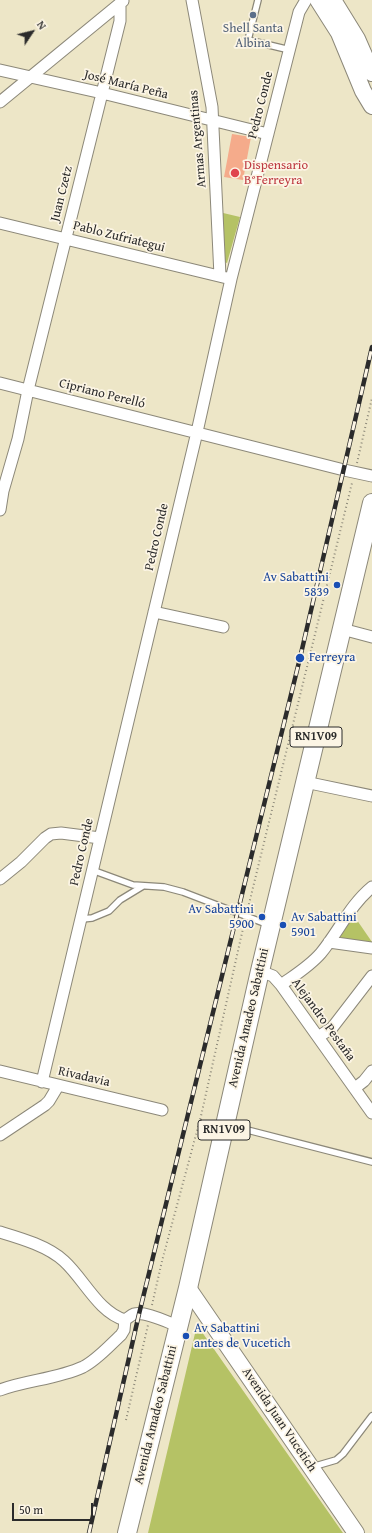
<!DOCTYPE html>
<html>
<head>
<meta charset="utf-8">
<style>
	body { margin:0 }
	#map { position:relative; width:372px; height:1533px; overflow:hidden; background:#ede6c7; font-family:"Gentium Book Plus",serif }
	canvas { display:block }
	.north { position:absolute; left:12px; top:12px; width:40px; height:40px; -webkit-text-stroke:3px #fcf5e5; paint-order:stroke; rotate:55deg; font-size:11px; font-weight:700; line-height:16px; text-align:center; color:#2b2b2b }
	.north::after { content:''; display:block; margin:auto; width:14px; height:18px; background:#2b2b2b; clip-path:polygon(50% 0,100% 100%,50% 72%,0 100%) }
	.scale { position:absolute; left:12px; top:1503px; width:81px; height:18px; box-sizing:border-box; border:2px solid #2b2b2b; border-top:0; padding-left:5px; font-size:12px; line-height:14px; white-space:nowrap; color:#2b2b2b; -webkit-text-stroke:3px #fcf5e5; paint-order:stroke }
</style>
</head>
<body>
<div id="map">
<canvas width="372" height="1533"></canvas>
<div class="north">N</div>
<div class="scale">50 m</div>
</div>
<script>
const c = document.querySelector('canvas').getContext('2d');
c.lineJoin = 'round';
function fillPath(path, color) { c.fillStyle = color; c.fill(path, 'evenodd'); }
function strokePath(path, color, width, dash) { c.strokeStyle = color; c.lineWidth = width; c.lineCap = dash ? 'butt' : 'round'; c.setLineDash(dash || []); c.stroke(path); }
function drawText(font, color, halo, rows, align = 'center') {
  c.font = font + ' "Gentium Book Plus",serif'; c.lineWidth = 3.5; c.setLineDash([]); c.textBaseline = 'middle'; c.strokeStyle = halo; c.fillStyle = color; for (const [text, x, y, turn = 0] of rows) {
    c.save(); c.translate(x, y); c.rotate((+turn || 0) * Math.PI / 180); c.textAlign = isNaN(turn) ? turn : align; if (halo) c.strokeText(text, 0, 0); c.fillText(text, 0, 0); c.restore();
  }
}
fillPath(new Path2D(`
	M219,212L240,217L227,263L222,261Z
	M350,910L372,942V948L329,942Z
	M197,1325L343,1533H148Z`), '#b5c265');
fillPath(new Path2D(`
	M232,134L251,137L243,180L224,177Z`), '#f5ab8b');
const lane = new Path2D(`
	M258,0L248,40L290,50
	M92,870L133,885L164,887L183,892L269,925
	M82,919L92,918L109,911L120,900L143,886
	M228,1125L372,1162
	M312,1467L336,1460L343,1454L372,1416`);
const street = new Path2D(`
	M192,0L212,107L220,276
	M0,70L102,93L268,134
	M0,102L123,1
	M0,223L227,278
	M0,383L344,470L372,476
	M0,510L3,491L18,439L28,390L120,21V4
	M154,612L223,627
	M342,629L372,637
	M305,782L372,796
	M0,879L21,862L45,838L51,834L61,833L100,838
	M329,942L372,948
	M260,971L273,976L281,985L372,1113
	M281,985C295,975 310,966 321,953C339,931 350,905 372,887
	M318,1037L332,1028L372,976
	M0,1071L162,1110
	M42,1082L197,432L231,279L299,12L306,0
	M355,1088L364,1081L372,1071
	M0,1135L45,1105L49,1101L58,1086
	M0,1232C20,1238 48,1246 64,1261C84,1279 98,1312 125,1320C128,1318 131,1315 134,1314C145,1311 167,1322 178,1326
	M0,1390C27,1380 57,1379 83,1367C97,1360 109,1346 121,1335L124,1330L125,1320`);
const secondary = new Path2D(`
	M318,0L339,33L363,91L372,106
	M333,0L357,39L372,73
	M188,1288L356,1533`);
const primary = new Path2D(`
	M127,1533L188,1288L260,971L372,503`);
strokePath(lane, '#8c8879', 8);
strokePath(street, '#8c8879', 13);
strokePath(secondary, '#8c8879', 18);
strokePath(primary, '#8c8879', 20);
strokePath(new Path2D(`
	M357,463L372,398
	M248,908L352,483
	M152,1305L162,1261L201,1116L244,924
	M126,1420L148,1325`), '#8c8879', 2, [1, 3]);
strokePath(lane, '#fff', 5.5);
strokePath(street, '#fff', 11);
strokePath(secondary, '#fff', 16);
strokePath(primary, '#fff', 18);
const rail = new Path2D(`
	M89,1533L139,1314L300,658L372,347`);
strokePath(rail, '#2b2b2b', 4.5);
strokePath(rail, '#fcf5e5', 3, [9]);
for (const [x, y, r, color] of [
	[253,15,4,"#5c6f8a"],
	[235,173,5,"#e0444e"],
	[337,585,4,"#1a4fb4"],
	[300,658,5,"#1a4fb4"],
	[262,917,4,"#1a4fb4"],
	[283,925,4,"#1a4fb4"],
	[186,1336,4,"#1a4fb4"]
]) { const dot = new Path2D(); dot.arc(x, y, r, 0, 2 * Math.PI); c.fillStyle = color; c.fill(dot); strokePath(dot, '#fcf5e5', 1.5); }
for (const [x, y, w] of [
	[316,737,52],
	[224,1130,52]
]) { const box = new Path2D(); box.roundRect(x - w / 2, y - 10, w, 20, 3); c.fillStyle = '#fcf5e5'; c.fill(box); strokePath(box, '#2b2b2b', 1); }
drawText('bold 12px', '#2b2b2b', null, [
	["RN1V09",316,737],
	["RN1V09",224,1130]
]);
drawText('13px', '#4e5e75', '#fcf5e5', [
	["Shell Santa",253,29],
	["Albina",253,44]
]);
drawText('13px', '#2b2b2b', '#fcf5e5', [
	["José María Peña",126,85,14],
	["Pedro Conde",261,105,-76],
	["Armas Argentinas",198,139,-95],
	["Juan Czetz",62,194,-76],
	["Pablo Zufriategui",119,237,14],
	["Cipriano Perelló",102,394,14],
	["Pedro Conde",157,537,-77],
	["Pedro Conde",82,852,-77],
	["Avenida Amadeo Sabattini",249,1018,-77],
	["Alejandro Pestaña",323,1020,54],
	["Rivadavia",84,1077,13],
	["Avenida Amadeo Sabattini",156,1415,-76],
	["Avenida Juan Vucetich",279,1420,56]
]);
drawText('13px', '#be3a42', '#fcf5e5', [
	["Dispensario",244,166],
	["B°Ferreyra",244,181]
], 'left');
drawText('13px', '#164399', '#fcf5e5', [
	["Av Sabattini",329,578,"right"],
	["5839",329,593,"right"],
	["Ferreyra",309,658],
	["Av Sabattini",254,910,"right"],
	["5900",254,925,"right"],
	["Av Sabattini",291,918],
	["5901",291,933],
	["Av Sabattini",194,1329],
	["antes de Vucetich",194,1344]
], 'left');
</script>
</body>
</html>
